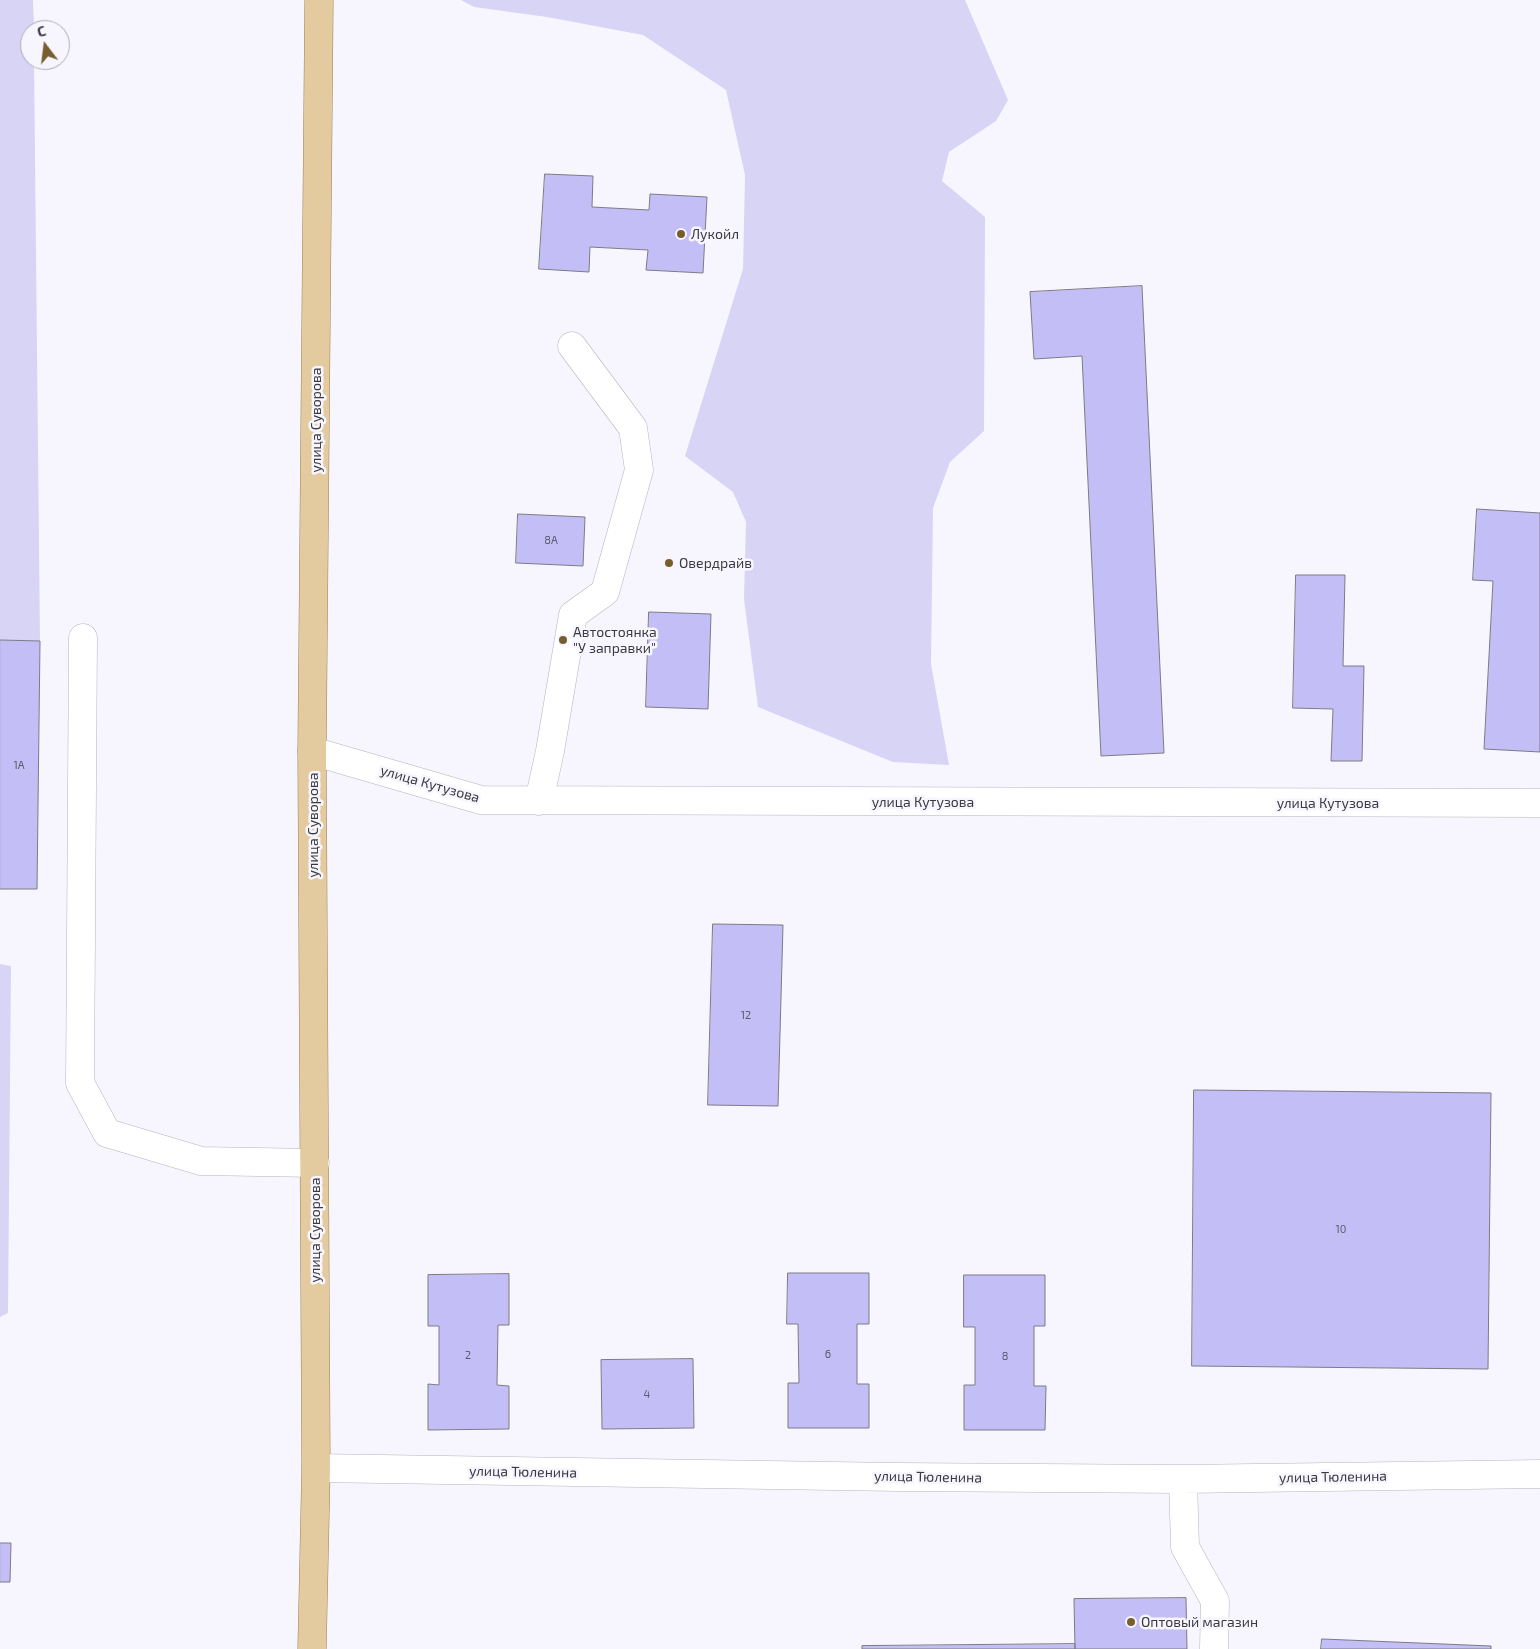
<!DOCTYPE html>
<html>
<head>
<meta charset="utf-8">
<style>
	body { margin:0 }
	#map { position:relative; width:1540px; height:1649px; overflow:hidden; background:#f7f6fe; font-family:"Exo 2",sans-serif }
	canvas { display:block }
	.north { position:absolute; left:20px; top:20px; width:50px; height:50px; box-sizing:border-box; background:#f7f6fe; border:1px solid #acabb2; border-radius:50%; rotate:345deg; font-size:14px; font-weight:700; line-height:20px; text-align:center; color:#3b3b3f }
	.north::after { content:''; display:block; margin:auto; width:18px; height:22px; background:#785d2f; clip-path:polygon(50% 0,100% 100%,50% 72%,0 100%) }
</style>
</head>
<body>
<div id="map">
<canvas width="1540" height="1649"></canvas>
<div class="north">С</div>
</div>
<script>
const c = document.querySelector('canvas').getContext('2d');
c.lineJoin = 'round';
function fillPath(path, color) { c.fillStyle = color; c.fill(path, 'evenodd'); }
function strokePath(path, color, width, dash) { c.strokeStyle = color; c.lineWidth = width; c.lineCap = dash ? 'butt' : 'round'; c.setLineDash(dash || []); c.stroke(path); }
function drawText(font, color, halo, rows, align = 'center') {
  c.font = font + ' "Exo 2",sans-serif'; c.lineWidth = 5; c.setLineDash([]); c.textBaseline = 'middle'; c.strokeStyle = halo; c.fillStyle = color; for (const [text, x, y, turn = 0] of rows) {
    c.save(); c.translate(x, y); c.rotate((+turn || 0) * Math.PI / 180); c.textAlign = isNaN(turn) ? turn : align; if (halo) c.strokeText(text, 0, 0); c.fillText(text, 0, 0); c.restore();
  }
}
fillPath(new Path2D(`
	M0,0H33L34,30H30V60H34L40,641L0,640Z
	M461,0H965L1008,100L996,121L949,152L942,181L985,217L984,431L950,462L933,508L931,664L949,765L893,762L758,707L744,599L746,522L733,492L685,456L743,269L745,175L726,90L643,35L547,17L474,7Z
	M0,964L11,966L8,1313L0,1317Z`), '#d7d4f6');
const building = new Path2D(`
	M545,174L593,176L592,207L649,210L650,194L707,197L703,273L646,270L648,250L590,247L589,272L539,269Z
	M1142,286L1164,753L1101,756L1082,356L1034,359L1030,292Z
	M1477,509L1540,513V752L1484,749L1493,581L1473,580Z
	M518,514L585,517L583,566L516,563Z
	M1296,575H1345L1343,666H1364L1362,761H1331L1333,709L1293,708Z
	M649,612L711,614L708,709L646,707Z
	M0,640L40,641L37,889H0Z
	M713,924L783,925L778,1106L708,1105Z
	M1194,1090L1491,1093L1488,1369L1192,1366Z
	M788,1273H869V1324H857V1384H869V1428H788V1383H799L798,1324H787Z
	M509,1274V1325H498L497,1385L509,1386V1429L428,1430V1384L439,1385V1326H428V1275Z
	M964,1275H1045V1326H1034V1386H1046L1045,1430H964V1385H975V1327H964Z
	M693,1359L694,1428L602,1429L601,1360Z
	M0,1543H11L10,1582H0Z
	M1186,1598L1187,1649H1075L1074,1599Z
	M1322,1639L1491,1646V1649H1321Z
	M1075,1644V1649H862V1646Z`);
fillPath(building, '#c4bef7');
strokePath(building, '#7c7b84', 1);
const minor = new Path2D(`
	M83,638L80,1083L107,1133L201,1161L315,1163
	M312,751L481,800L1540,803
	M539,801L550,751L573,615L605,592L639,470L633,428L572,346
	M316,1468L898,1477L1183,1479L1540,1474
	M1183,1479L1185,1547L1215,1601L1214,1649`);
const major = new Path2D(`
	M312,1649L316,1468L312,751L319,0`);
strokePath(minor, '#b5b4be', 29);
strokePath(major, '#9c8154', 29);
strokePath(minor, '#fff', 28);
strokePath(major, '#e3ca9f', 28);
for (const [x, y, r, color] of [
	[681,234,5,"#785d2f"],
	[669,563,5,"#785d2f"],
	[563,640,5,"#785d2f"],
	[1131,1622,5,"#785d2f"]
]) { const dot = new Path2D(); dot.arc(x, y, r, 0, 2 * Math.PI); c.fillStyle = color; c.fill(dot); strokePath(dot, '#f7f6fe', 2); }
drawText('11px', '#5d5c6d', null, [
	["8А",551,540],
	["1А",19,765],
	["12",746,1015],
	["10",1341,1229],
	["6",828,1354],
	["2",468,1355],
	["8",1005,1356],
	["4",647,1394]
]);
drawText('14px', '#3b3b3f', '#f7f6fe', [
	["Лукойл",691,234],
	["Овердрайв",679,563],
	["Автостоянка",573,632],
	["\"У заправки\"",573,648],
	["Оптовый магазин",1141,1622]
], 'left');
drawText('14px', '#3b3b3f', '#f7f6fe', [
	["улица Суворова",316,420,-90],
	["улица Кутузова",430,784,16],
	["улица Кутузова",923,802],
	["улица Кутузова",1328,803],
	["улица Суворова",313,825,-90],
	["улица Суворова",315,1230,-90],
	["улица Тюленина",523,1472,1],
	["улица Тюленина",928,1477,1],
	["улица Тюленина",1333,1477,-1]
]);
</script>
</body>
</html>
